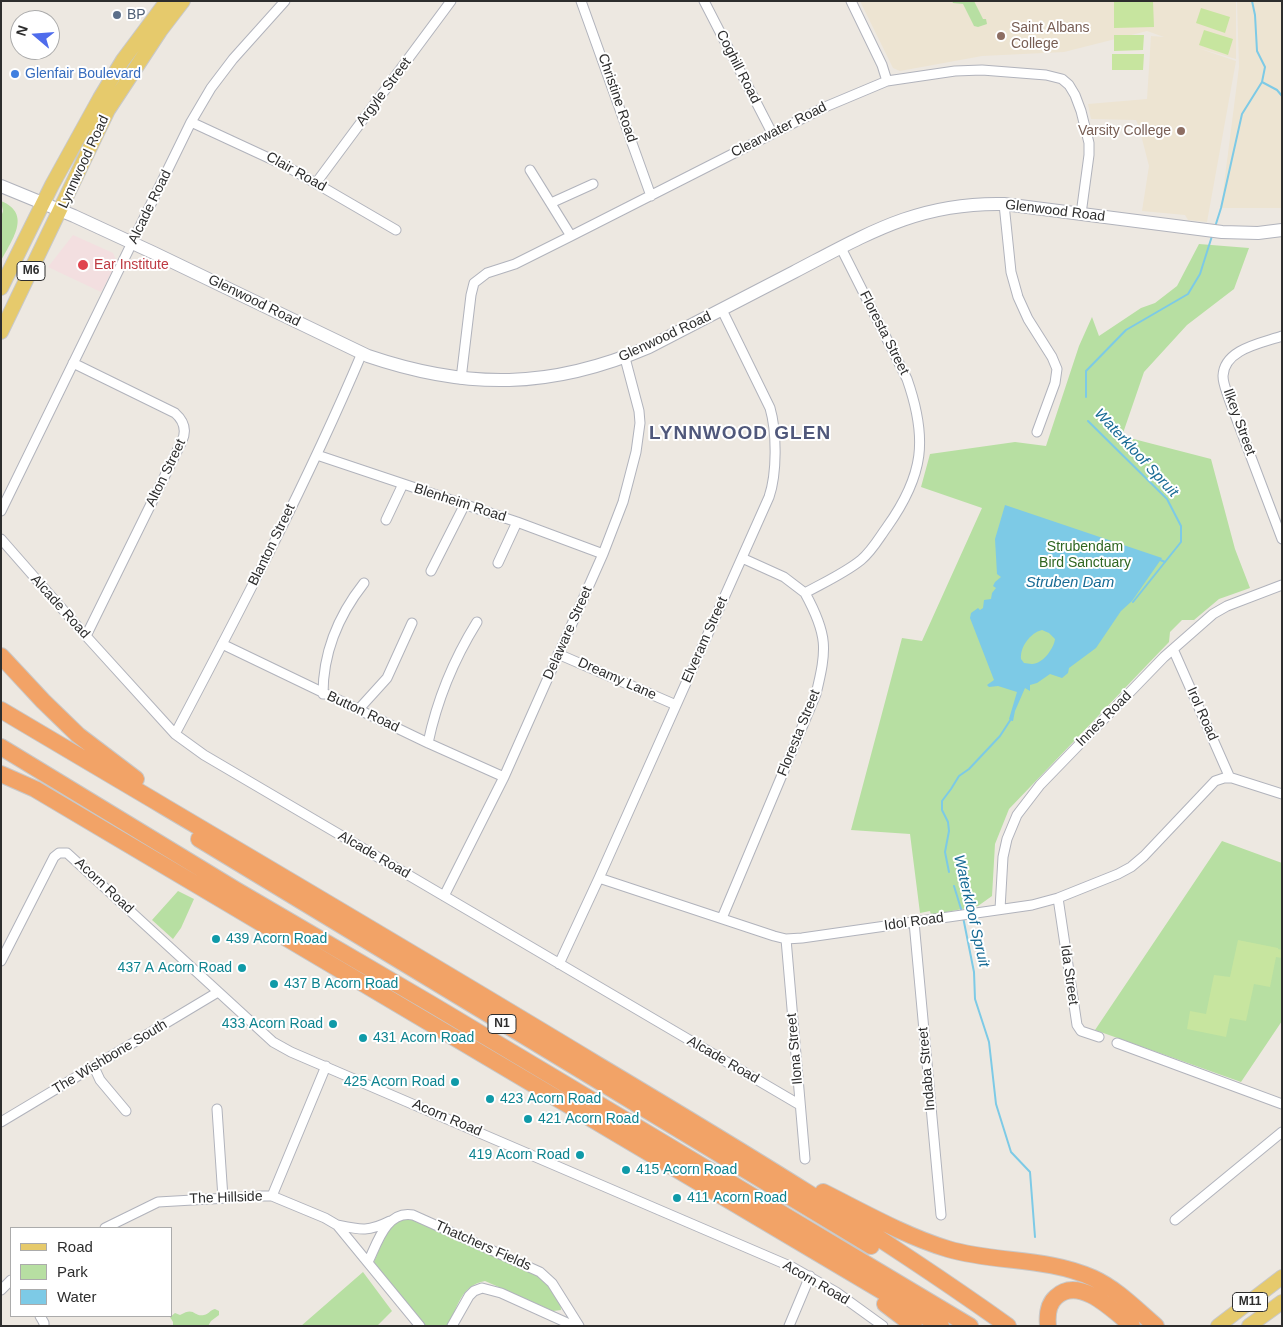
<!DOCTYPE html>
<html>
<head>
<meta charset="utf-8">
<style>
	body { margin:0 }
	#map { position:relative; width:1283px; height:1327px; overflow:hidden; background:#ede8e1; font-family:Helvetica,sans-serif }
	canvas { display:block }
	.frame { position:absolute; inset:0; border:2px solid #2d2d2d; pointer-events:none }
	.legend { position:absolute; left:10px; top:1227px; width:162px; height:90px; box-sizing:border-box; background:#fff; border:1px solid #ababab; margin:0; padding:6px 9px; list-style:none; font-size:15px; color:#2d2d2d }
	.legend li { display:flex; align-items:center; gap:10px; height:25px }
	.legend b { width:25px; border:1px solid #ababab }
	.north { position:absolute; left:10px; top:10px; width:50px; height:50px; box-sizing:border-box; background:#fff; border:1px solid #ababab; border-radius:50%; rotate:288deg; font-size:14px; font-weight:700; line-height:20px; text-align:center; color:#2d2d2d }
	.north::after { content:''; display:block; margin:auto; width:18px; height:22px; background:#4f6cec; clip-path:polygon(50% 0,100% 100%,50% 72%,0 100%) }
</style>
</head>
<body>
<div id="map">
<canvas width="1283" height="1327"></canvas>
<div class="frame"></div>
<ul class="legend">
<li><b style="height:6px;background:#e6ca6c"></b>Road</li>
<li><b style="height:14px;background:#b7dfa2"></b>Park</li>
<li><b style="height:14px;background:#7dcae6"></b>Water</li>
</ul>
<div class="north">N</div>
</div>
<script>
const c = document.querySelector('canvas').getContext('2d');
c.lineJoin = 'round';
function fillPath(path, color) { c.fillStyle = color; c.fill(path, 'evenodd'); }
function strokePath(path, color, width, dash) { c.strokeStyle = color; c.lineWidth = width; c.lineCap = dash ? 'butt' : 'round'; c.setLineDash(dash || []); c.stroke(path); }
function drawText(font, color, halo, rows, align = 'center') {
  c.font = font + ' Helvetica,sans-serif'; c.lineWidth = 4; c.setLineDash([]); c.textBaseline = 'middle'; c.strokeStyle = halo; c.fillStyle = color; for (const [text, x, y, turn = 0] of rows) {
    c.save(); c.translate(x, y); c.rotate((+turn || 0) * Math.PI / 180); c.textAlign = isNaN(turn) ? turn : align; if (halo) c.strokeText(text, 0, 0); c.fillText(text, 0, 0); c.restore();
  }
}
fillPath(new Path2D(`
	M860,1H1236V59L1198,48L1236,61L1207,222L1188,220L1185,215L1142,211L1149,166L1139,127L1136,120L1091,119L1088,104L1147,99L1151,36L1164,37L1147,31L1064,52L982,56L900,71L893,68Z
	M1237,1H1282V208H1221L1239,67Z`), '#ede4d2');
fillPath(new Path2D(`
	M73,235L113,253L117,262L101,292L48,267Z`), '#f3dfe0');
fillPath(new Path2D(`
	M952,1H974L983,19H986L987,24L978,27L974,26L963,4L953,3Z
	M1,201C33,214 11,241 1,261V217L3,211Z
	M1199,244L1249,248L1234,289L1187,325L1144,372L1122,436L1211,459L1235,549L1250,588L1219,599L1194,620H1182L1170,632L1169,642L1009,809L995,844L992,896L978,906L931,915L930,911L920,913L910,834L851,830L902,638L922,641L982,508L921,487L930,454L1015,442L1046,446L1079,346L1092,317L1099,336L1141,308L1155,303L1177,286Z
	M1222,841L1282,863V1021L1241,1082L1095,1030Z
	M178,891L194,899L181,928L173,939L152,920Z
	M403,1219L415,1220L543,1277L560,1299L561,1310L553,1311L485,1281C462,1285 457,1306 449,1326H426L377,1270L374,1262C381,1246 386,1227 403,1219Z
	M363,1272L392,1311L377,1326H301Z
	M215,1309L219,1311V1315L211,1321L208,1326H173V1322L170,1317L175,1313L180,1315C195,1306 193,1317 204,1315C209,1314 210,1310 215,1309Z`), '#b7dfa2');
fillPath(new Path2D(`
	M1114,1H1153L1154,27L1114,28Z
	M1201,8L1230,17L1225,33L1196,23Z
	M1204,30L1233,39L1228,55L1199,45Z
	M1114,35H1144L1143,50L1114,51Z
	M1112,54H1144L1143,70H1112Z
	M1238,940L1278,948V949L1282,950V958L1276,957L1270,987L1254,984L1246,1021L1230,1018L1226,1037L1187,1029L1190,1011L1206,1014L1214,975L1230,977Z`), '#c7e59f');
fillPath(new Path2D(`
	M1005,505L1162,558L1132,601L1121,611L1096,648L1069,668L1068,673L1062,678L1050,674L1037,683L1030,685V691L1025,688L1015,711L1013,721H1012L1009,719L1017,692L998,686L989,687L987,685L994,680L970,618L971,613L978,608L980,610L983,608L984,600L991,599L992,593L996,588L993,586L995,582L1001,577L997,574L995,539ZM1042,630L1049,633L1055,639C1054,648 1043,664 1032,664C1029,664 1027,663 1024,663L1021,659C1020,647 1030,633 1042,630Z`), '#7dcae6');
strokePath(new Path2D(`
	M1262,82L1277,90L1282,96
	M1215,227L1221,208L1242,114L1262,82L1265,67L1257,51L1255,15L1252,1
	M1086,397V371L1126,330L1188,294L1200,274L1212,236
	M1088,421L1167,499L1181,526V542L1133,602
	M1158,559L1165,562
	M949,872L945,852L949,831L948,822L942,810V801L951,789L959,776L969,769L1000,736L1011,719
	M954,886L962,912
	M963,917L974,972L975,999L989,1042L996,1104L1011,1152L1030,1172L1035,1237`), '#7dcae6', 2);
const street = new Path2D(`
	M581,1L651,196
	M704,1L772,133
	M851,1L882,65L887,81
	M191,122L286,166L396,230
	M530,170L571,236
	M316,183L451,1
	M551,203L593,184
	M1004,204L1011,272L1018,297L1028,319L1052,357L1057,369L1055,383L1037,432
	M1282,336C1262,343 1224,349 1223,376C1223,384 1227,392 1229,399L1282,539
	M73,363L175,413C184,421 187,430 182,441L86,636
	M461,379L471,295L474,283L487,273L515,264L571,236L825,107L887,81L955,71L982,70L1046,75L1062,79L1069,85L1075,95L1081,111L1089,143V155L1081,214
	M317,455L517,522L603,554
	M1,511L191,122L211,88L233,59L285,1
	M386,520L403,484
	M1,539L86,636L175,734L204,755L800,1105
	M742,558L784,577L805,593
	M498,563L517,522
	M431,571L465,504
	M222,644L428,743L504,777
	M1173,649L1230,778
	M558,654L676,705
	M323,694C323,652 338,616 364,583
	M358,710L387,678L412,623
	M175,734C241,609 307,483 362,353
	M428,743C437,700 454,659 477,622
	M599,878L774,936L786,939L802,938L1032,905L1058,898L1118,874L1131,867L1144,856L1215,781L1224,778H1232L1282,794
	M444,896L504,777L603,554L623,502L636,452L640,423L639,411L625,358
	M1058,898L1077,1025L1081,1031L1099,1037
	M1000,909L1003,857L1007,839L1017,815L1040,785L1164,657L1213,614L1227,606L1282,585
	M722,918L816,694C827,649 828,635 805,593C823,583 845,573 861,560C872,551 879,538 887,527C924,475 928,439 907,379L841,248
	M914,922L941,1215
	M786,939L805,1159
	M1,961L54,857L59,853H67L273,1042L291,1052L792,1267L836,1292L883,1326
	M559,964L599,878L769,497C777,474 777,432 770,408L722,310
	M1117,1043L1282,1104
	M94,1067L100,1080L126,1111
	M217,1109L223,1198
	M1,1122L218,992
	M272,1196L326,1066
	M1175,1220L1282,1132
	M337,1225C361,1230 368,1232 390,1221
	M105,1228L158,1202L262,1196H272L325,1218L337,1225L420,1326
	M368,1262C377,1244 386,1210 413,1215L540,1272L552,1283L579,1326
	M1,1290L11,1280
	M40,1316L44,1323V1326
	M452,1326L469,1296L474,1291L482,1288L501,1293L574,1326
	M789,1326L810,1276`);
const secondary = new Path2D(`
	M1,186L74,216L154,253L368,356C468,390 551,389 649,347C697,322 745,297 794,272C867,234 918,202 1004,204L1222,232L1258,233L1282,230`);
const primary = new Path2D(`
	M1,288L52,185L100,98L123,60L167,1
	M1,332L108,110L160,31L183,1
	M1218,1326L1282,1277
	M1249,1326L1282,1302`);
const highway = new Path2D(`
	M1,656L43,701L78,735L136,779
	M1,710C200,828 400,945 598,1065C737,1148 876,1232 1008,1326
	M1,747L236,890L431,1004L970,1326
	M1,774L35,789L941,1326
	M199,839L871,1246
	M823,1192C863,1212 905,1236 948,1249C995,1263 1047,1257 1093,1278C1117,1289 1136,1309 1156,1326
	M885,1304L914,1326
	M1048,1326C1047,1316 1048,1304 1056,1297C1079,1275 1114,1311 1132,1326`);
strokePath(street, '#b1b3bc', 11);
strokePath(secondary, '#b1b3bc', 14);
strokePath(primary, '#c8c8c8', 16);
strokePath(highway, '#c8c8c8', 18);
strokePath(street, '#fff', 9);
strokePath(secondary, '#fff', 12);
strokePath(primary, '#e6ca6c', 14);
strokePath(highway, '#f2a367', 16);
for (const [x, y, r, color] of [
	[117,15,5,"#5c6f8a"],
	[1001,36,5,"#8d6e63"],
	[15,74,5,"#3f7fe0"],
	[1181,131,5,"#8d6e63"],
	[83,265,6,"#e0444e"],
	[216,939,5,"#0f9aa8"],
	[242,968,5,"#0f9aa8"],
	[274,984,5,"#0f9aa8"],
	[333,1024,5,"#0f9aa8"],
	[363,1038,5,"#0f9aa8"],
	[455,1082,5,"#0f9aa8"],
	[490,1099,5,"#0f9aa8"],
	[528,1119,5,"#0f9aa8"],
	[580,1155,5,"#0f9aa8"],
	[626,1170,5,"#0f9aa8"],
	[677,1198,5,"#0f9aa8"]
]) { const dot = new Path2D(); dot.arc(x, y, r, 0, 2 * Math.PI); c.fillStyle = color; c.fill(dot); strokePath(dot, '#fff', 2); }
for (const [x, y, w] of [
	[31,271,28],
	[502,1024,28],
	[1250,1302,35]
]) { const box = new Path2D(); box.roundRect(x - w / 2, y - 9.5, w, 19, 4); c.fillStyle = '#fff'; c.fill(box); strokePath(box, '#2d2d2d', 1); }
drawText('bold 12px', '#2d2d2d', null, [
	["M6",31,271],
	["N1",502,1024],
	["M11",1250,1302]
]);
drawText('14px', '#4e5e75', '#fff', [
	["BP",127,15]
], 'left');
drawText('14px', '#785e54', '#fff', [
	["Saint Albans",1011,28],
	["College",1011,44],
	["Varsity College",1171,131,"right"]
], 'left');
drawText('14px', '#2d2d2d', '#fff', [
	["Coghill Road",738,67,63],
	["Argyle Street",384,92,-53],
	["Christine Road",617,98,71],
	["Clearwater Road",779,130,-27],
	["Lynnwood Road",84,162,-65],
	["Clair Road",296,172,29],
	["Alcade Road",150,207,-64],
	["Glenwood Road",1055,211,7],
	["Glenwood Road",254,301,26],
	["Floresta Street",884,333,63],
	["Glenwood Road",665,337,-25],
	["Ilkey Street",1239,422,70],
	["Alton Street",166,473,-64],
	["Blenheim Road",460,503,18],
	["Blanton Street",272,545,-64],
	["Alcade Road",60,607,48],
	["Delaware Street",568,633,-66],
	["Elveram Street",705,640,-66],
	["Dreamy Lane",617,679,24],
	["Button Road",363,712,25],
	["Irol Road",1202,714,66],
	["Innes Road",1104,719,-45],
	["Floresta Street",799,733,-68],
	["Alcade Road",374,855,30],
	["Acorn Road",104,886,43],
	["Idol Road",914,922,-8],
	["Ida Street",1069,975,82],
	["Ilona Street",795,1049,-95],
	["The Wishbone South",110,1057,-31],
	["Alcade Road",723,1060,30],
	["Indaba Street",927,1069,-95],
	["Acorn Road",447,1118,23],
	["The Hillside",226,1198,-2],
	["Thatchers Fields",483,1246,24],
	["Acorn Road",816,1283,30]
]);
drawText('14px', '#366cbe', '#fff', [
	["Glenfair Boulevard",25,74]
], 'left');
drawText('14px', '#be3a42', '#fff', [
	["Ear Institute",94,265]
], 'left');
drawText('14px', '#2f6621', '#fff', [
	["Strubendam",1085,547],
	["Bird Sanctuary",1085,563]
]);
drawText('14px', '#0d838f', '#fff', [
	["439 Acorn Road",226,939],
	["437 A Acorn Road",232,968,"right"],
	["437 B Acorn Road",284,984],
	["433 Acorn Road",323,1024,"right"],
	["431 Acorn Road",373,1038],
	["425 Acorn Road",445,1082,"right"],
	["423 Acorn Road",500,1099],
	["421 Acorn Road",538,1119],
	["419 Acorn Road",570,1155,"right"],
	["415 Acorn Road",636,1170],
	["411 Acorn Road",687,1198]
], 'left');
drawText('italic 15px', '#186b95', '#fff', [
	["Waterkloof Spruit",1136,453,47],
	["Struben Dam",1070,583],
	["Waterkloof Spruit",971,911,77]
]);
c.letterSpacing = '1px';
drawText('bold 19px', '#50587b', '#fff', [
	["LYNNWOOD GLEN",740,434]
]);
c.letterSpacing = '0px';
</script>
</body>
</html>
